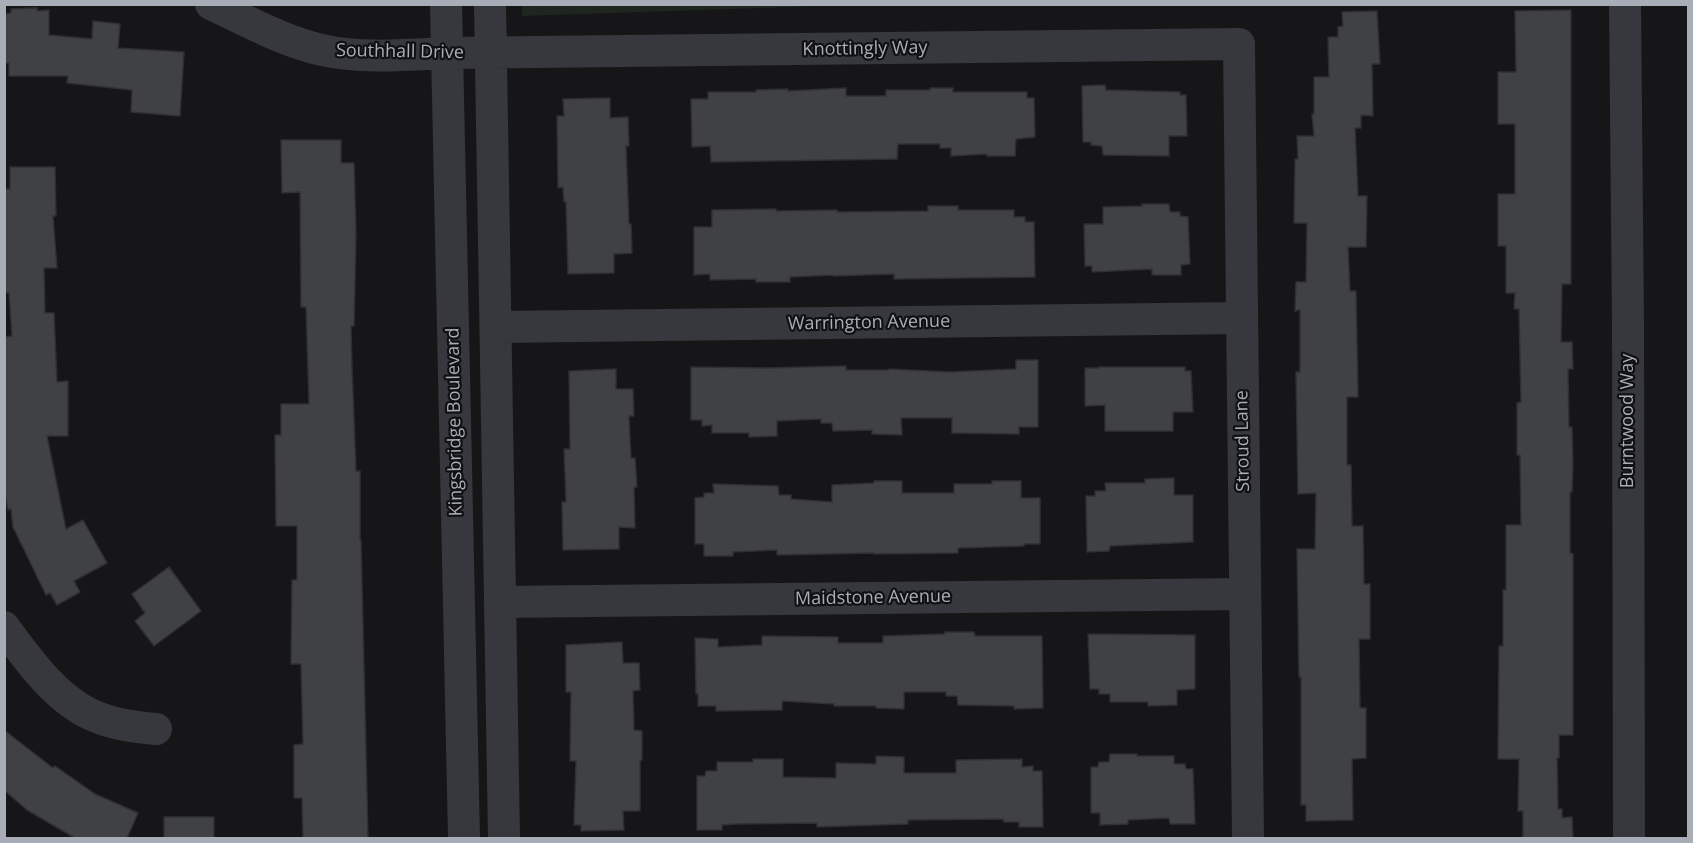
<!DOCTYPE html>
<html>
<head>
<meta charset="utf-8">
<style>
	body { margin:0 }
	#map { position:relative; width:1693px; height:843px; overflow:hidden; background:#161618; font-family:"Open Sans",sans-serif }
	canvas { display:block }
	.frame { position:absolute; inset:0; border:6px solid #a8adb8; pointer-events:none }
</style>
</head>
<body>
<div id="map">
<canvas width="1693" height="843"></canvas>
<div class="frame"></div>
</div>
<script>
const c = document.querySelector('canvas').getContext('2d');
c.lineJoin = 'round';
function fillPath(path, color) { c.fillStyle = color; c.fill(path, 'evenodd'); }
function strokePath(path, color, width, dash) { c.strokeStyle = color; c.lineWidth = width; c.lineCap = dash ? 'butt' : 'round'; c.setLineDash(dash || []); c.stroke(path); }
function drawText(font, color, halo, rows, align = 'center') {
  c.font = font + ' "Open Sans",sans-serif'; c.lineWidth = 4.5; c.setLineDash([]); c.textBaseline = 'middle'; c.strokeStyle = halo; c.fillStyle = color; for (const [text, x, y, turn = 0] of rows) {
    c.save(); c.translate(x, y); c.rotate((+turn || 0) * Math.PI / 180); c.textAlign = isNaN(turn) ? turn : align; if (halo) c.strokeText(text, 0, 0); c.fillText(text, 0, 0); c.restore();
  }
}
fillPath(new Path2D(`
	M522,4H850V5L522,16Z`), '#1e261f');
const building = new Path2D(`
	M37,8V11L49,10V35L92,39L93,21L120,24L118,48L184,52L180,116L131,112L132,90L67,83L68,76H9V63H4V14L11,13V9Z
	M1571,10V284H1562L1561,342H1572L1573,369H1568L1569,427H1572L1573,464L1572,492H1570V553L1573,554V735H1559V758H1557L1558,809H1562V818L1572,817L1573,838H1523V811H1518L1519,759H1498L1499,646H1503V590H1506V525H1521L1520,455H1517V403L1521,402L1519,309H1514L1515,293H1506V246H1498V194H1515V124H1498V72H1516L1515,11Z
	M1377,11L1380,64H1372L1373,116L1361,115V128H1355L1358,196H1367L1366,247H1348L1350,291H1356L1358,397H1347V465H1351L1352,526H1363L1364,584H1370V639H1359L1360,708H1366V758L1352,759L1353,820L1306,821V805H1301V677H1299L1297,549H1315L1316,493L1298,494L1296,372H1300V310L1295,311L1296,282H1306L1307,223H1294L1295,159H1298L1297,136H1314L1312,114H1314V77H1329L1328,37H1338V27L1343,26L1342,12Z
	M1105,85L1106,90L1180,92V95H1186L1187,136H1169V156L1103,155L1102,146L1091,145V142H1083L1082,86Z
	M846,88V96H886V90H930V88H953V92H1027V98H1034L1035,137L1016,139L1015,156H987V154L951,156V148H940V144H898L897,159L711,162L710,146L692,147L691,99H708V92H756V90L788,89V91Z
	M610,98V118L628,117L629,146H626L629,224H631L632,253L614,254V273L568,274L566,202H564L563,187L558,188L557,116H564L563,99Z
	M281,140H341V163H354L356,234L354,326H351L352,367L356,471H360V540H361L368,838H303L302,798H294V745L303,744L301,664H291L292,580H297V526H276L275,435H281V404H309L306,307H301L300,192L282,193Z
	M10,167H55L56,216H53L57,268H44L45,313H54L57,382L68,381V436H47L66,529L83,520L107,563L74,581L80,592L57,605L50,593L46,595L13,527L11,509L8,510L4,487V337L12,336L9,293L4,292V189H10Z
	M1142,204H1169L1170,212H1180V216L1188,217L1190,264L1181,265V275H1152V269L1092,272V266H1085L1084,224H1103V207L1142,206Z
	M928,206H958V210H1014V217H1025V222H1034L1035,277L894,279V274L833,276V275L790,277V282H756V279L710,280V274L694,275V227H712V210L776,209V211L837,210V212L928,211Z
	M1016,360H1038V427H1019V434L952,433V418H901L902,435L872,434V430L833,431L832,423H821V419L777,421V436L749,437V433H712V425L702,426V420H691V367L767,368L846,366V370H889V369L949,372L1016,369Z
	M1099,367H1185V371H1191L1193,412H1173V431H1105V405L1085,406V368H1099Z
	M616,369V389H633L634,416H629L631,458H635L637,487H634L635,528L619,527V549L563,550L562,502H566L564,449H570L569,371Z
	M1174,478V495H1193V542L1110,546L1109,551L1087,552L1086,496H1095V491H1106L1105,483H1145V479Z
	M874,481H902V493H954V484H992V481H1021V498H1040V544H1024V546L958,548V553L874,554V553L777,555V550L733,552V556H704V544H695V498L704,497V493H714L713,484L778,486L779,495H791V499L832,502V485L874,483Z
	M169,567L201,611L154,646L135,621L145,613L132,594Z
	M945,632H974L975,636H1042L1043,708L1014,709V706L958,705L957,696H946V692H904V709L876,708V706H834V704L782,701V710L716,711V706H698V694H696L695,638L718,639V647L762,645V636L838,637V643H883V636L945,634Z
	M1088,634L1195,635V689L1177,690V705L1148,706V702H1110V694H1099V689H1090Z
	M622,642L623,663H639L640,690L633,691L634,730L642,731V760H640V811H623L624,830L581,831V825H574L576,761H570L571,692H566V645Z
	M4,730L53,768L55,766L95,794L138,813L127,838H75L27,810L4,790Z
	M1110,754H1137V756H1174V764H1185L1186,769H1193L1195,824H1170L1169,818L1128,820V824L1100,825V813H1091V767H1098L1099,762H1109Z
	M876,756L904,757V773H956V760L1022,759V767L1033,766V771H1042L1043,827H1019V822H1004L1003,819L908,820V824L817,827V823L736,824L722,825V830H697V776H705L706,771H717V762H753V759H783V777L836,778V763L876,764Z
	M164,817H214V838H164Z`);
fillPath(building, '#404145');
strokePath(building, '#303034', 1.5);
strokePath(new Path2D(`
	M211,4C247,21 283,41 322,50C362,59 406,55 447,53L1239,44L1248,838
	M446,4L464,838
	M490,4L504,838
	M1625,4L1628,325L1629,838
	M496,327L1242,318
	M500,602L1245,594
	M4,627C28,660 58,702 97,717C116,725 136,727 156,729`), '#37383d', 32);
drawText('18px', '#a8adb8', '#111113', [
	["Knottingly Way",865,49,-1],
	["Southhall Drive",400,52,1],
	["Warrington Avenue",869,323,-1],
	["Burntwood Way",1628,421,-90],
	["Kingsbridge Boulevard",455,422,-91],
	["Stroud Lane",1243,441,-91],
	["Maidstone Avenue",873,598,-1]
]);
</script>
</body>
</html>
